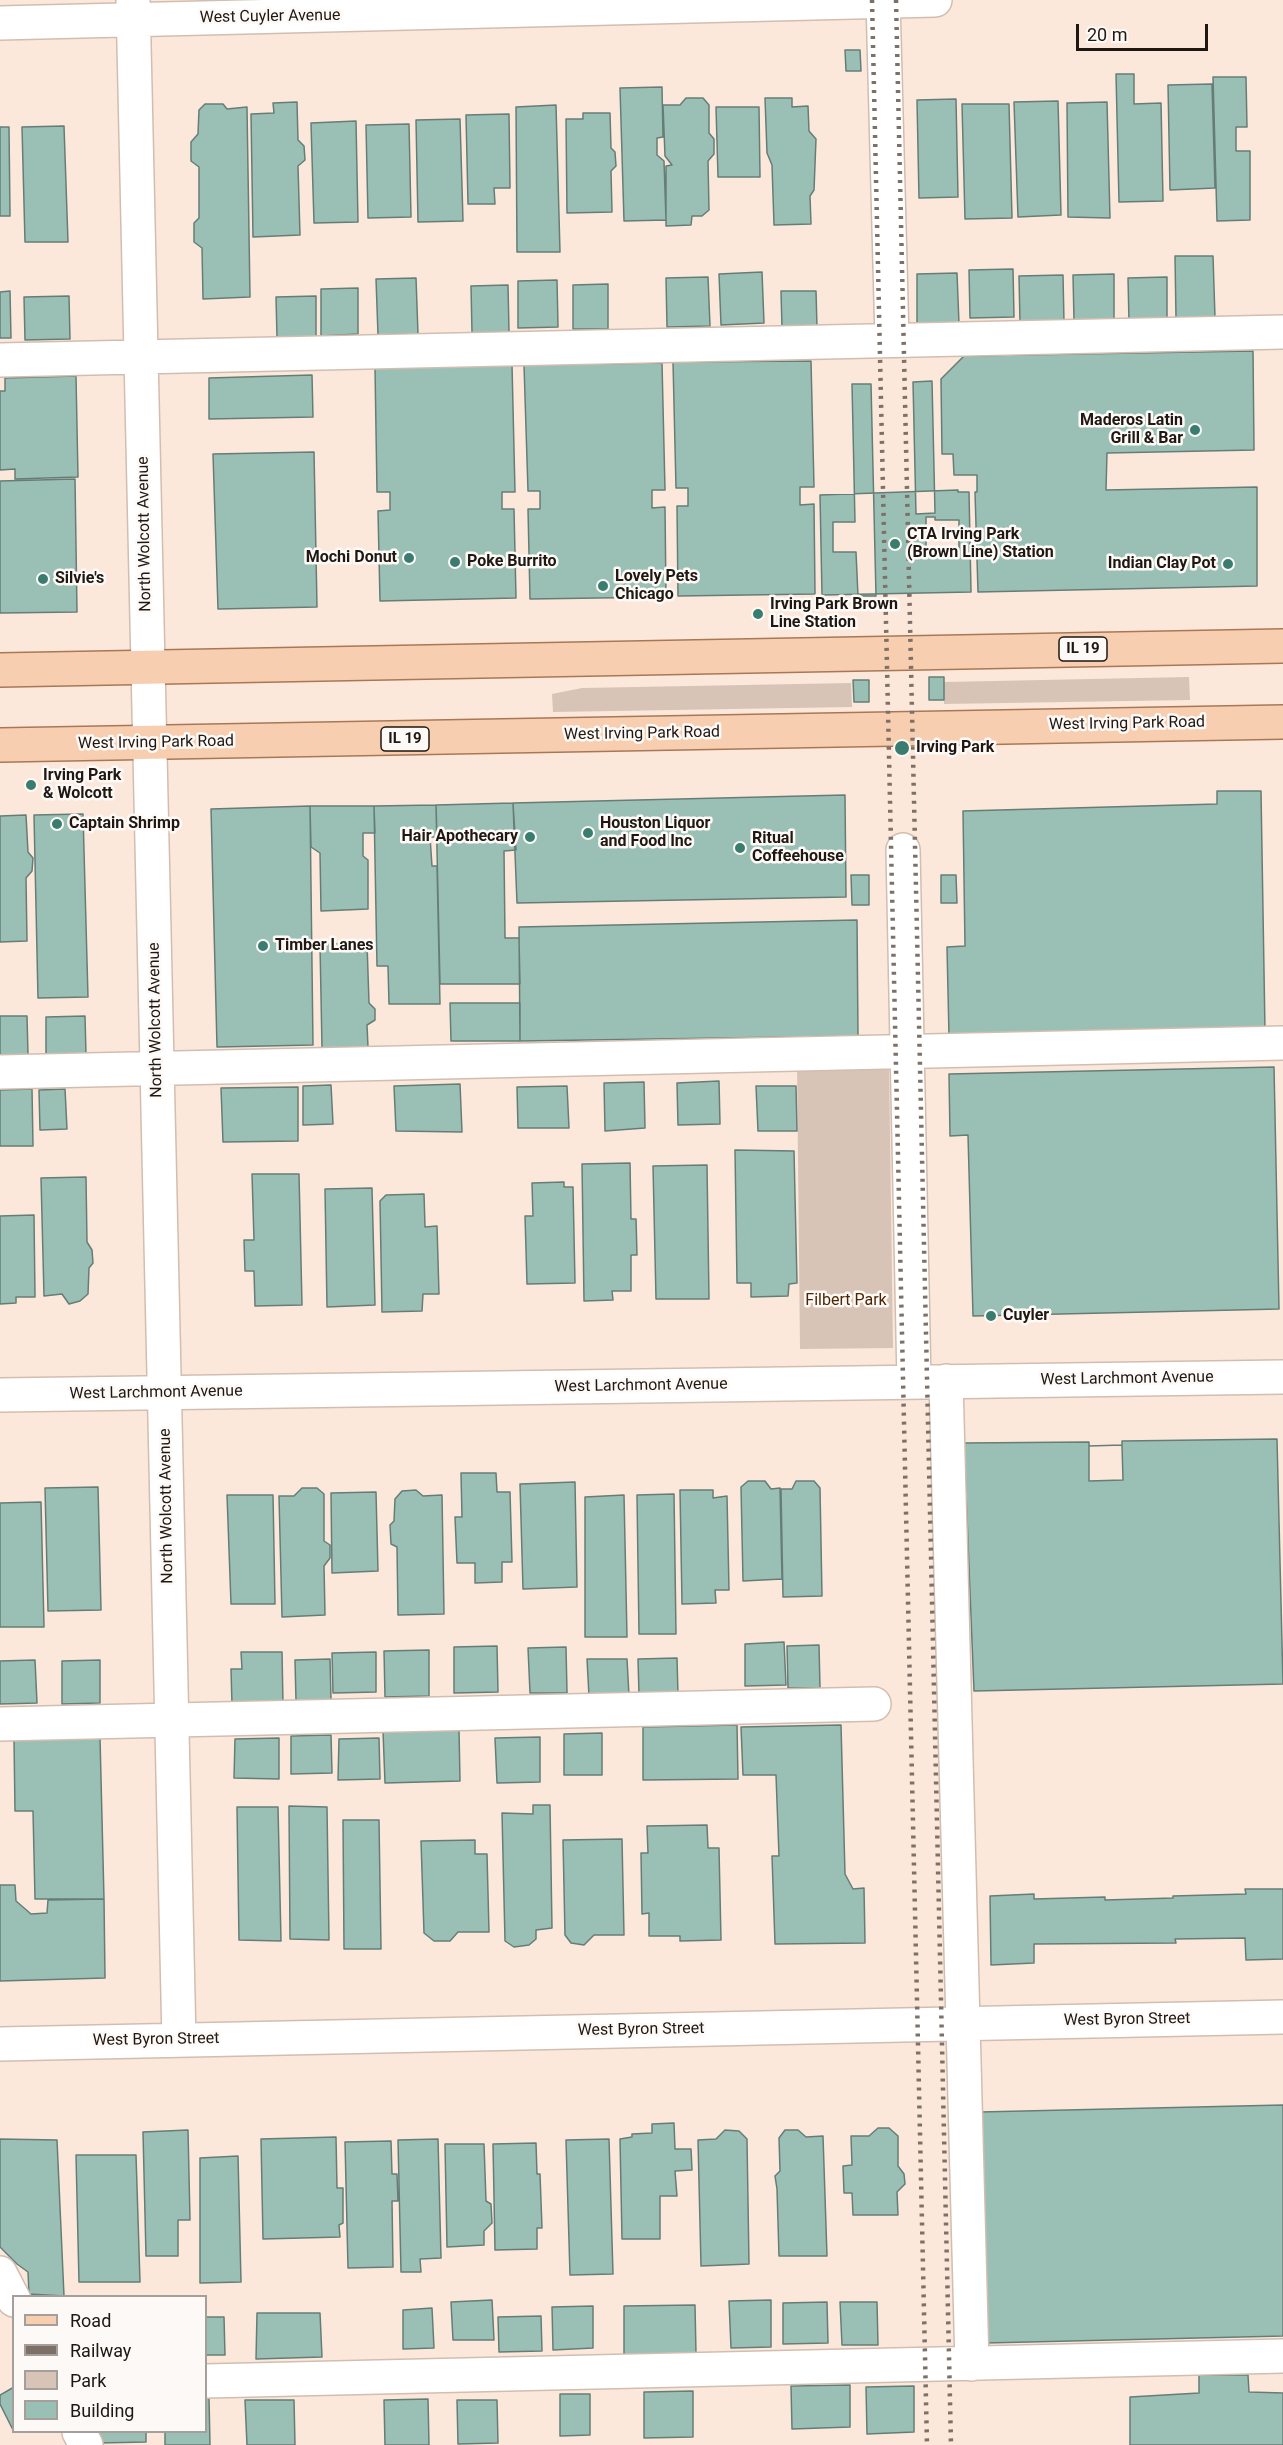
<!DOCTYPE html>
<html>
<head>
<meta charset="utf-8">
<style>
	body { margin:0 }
	#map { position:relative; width:1283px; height:2445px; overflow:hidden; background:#fce8da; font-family:Roboto,sans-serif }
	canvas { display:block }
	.legend { position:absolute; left:12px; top:2295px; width:195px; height:138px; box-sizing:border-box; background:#fdf9f6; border:2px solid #a49f9b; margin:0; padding:8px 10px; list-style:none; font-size:18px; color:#1e1712 }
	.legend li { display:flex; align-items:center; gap:12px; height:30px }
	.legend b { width:30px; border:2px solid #a49f9b }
	.scale { position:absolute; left:1076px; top:24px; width:132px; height:27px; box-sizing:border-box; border:3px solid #1e1712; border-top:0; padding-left:8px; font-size:18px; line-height:21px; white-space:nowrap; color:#1e1712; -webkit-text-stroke:4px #fdf9f6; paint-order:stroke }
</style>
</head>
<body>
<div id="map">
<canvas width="1283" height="2445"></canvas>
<ul class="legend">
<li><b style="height:8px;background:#f7ceb0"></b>Road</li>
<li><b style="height:8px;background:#7c7067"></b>Railway</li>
<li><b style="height:16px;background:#d7c4b6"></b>Park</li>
<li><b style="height:16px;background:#9ac0b6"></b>Building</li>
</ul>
<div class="scale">20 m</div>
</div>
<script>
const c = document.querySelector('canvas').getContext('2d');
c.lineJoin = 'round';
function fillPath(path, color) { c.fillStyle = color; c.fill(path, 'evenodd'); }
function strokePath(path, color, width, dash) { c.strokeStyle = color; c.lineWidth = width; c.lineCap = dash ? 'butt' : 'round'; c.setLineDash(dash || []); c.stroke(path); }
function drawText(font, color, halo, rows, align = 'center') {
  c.font = font + ' Roboto,sans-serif'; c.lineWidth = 5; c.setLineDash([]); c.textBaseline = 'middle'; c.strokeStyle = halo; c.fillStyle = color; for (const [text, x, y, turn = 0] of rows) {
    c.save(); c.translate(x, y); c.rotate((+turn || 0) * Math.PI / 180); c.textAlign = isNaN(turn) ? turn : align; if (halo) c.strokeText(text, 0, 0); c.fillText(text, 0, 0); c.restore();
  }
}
fillPath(new Path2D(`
	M1189,677L1190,700L944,704V682Z
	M851,683L852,707L553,712L552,694L582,688Z
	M889,1062L893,1348L800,1349L797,1064Z`), '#d7c4b6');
const building = new Path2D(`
	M845,50H860L861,71H846Z
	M1116,74H1134V104L1161,103L1163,201L1119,202Z
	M1213,77H1246L1247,127H1236V151H1250V220L1217,221Z
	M1212,84L1215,188L1170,190L1168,85Z
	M662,87L663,137L657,138V155L664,161L666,220L624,221L620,88Z
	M686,98H703L709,105V133L714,139V154L708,161L709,210L702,216H692L691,225L666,226V166L672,165L665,156L663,105H680Z
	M765,98H792V107L808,106L809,131L816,139L814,190L810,196L811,224L774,225L772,165L767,153Z
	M956,99L958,197L919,198L917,100Z
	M1058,101L1061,215L1018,217L1014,102Z
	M297,102L298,140L304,146L305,160L298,166L300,235L253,237L251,114L274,113L273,103Z
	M1107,102L1110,218L1068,217L1067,103Z
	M205,104H223L227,109L247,107L250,297L203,299L202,248L194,242V223L199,218V167L191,161V142L198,134L199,110Z
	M962,104H1009L1012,218L965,219Z
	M556,105L560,252H517L516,107Z
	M716,107H759L760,177H718Z
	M583,113H610L611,148L615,152L616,166L611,171L612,212L567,213L566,119H583Z
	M509,114L510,188H494L495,204H468L466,115Z
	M460,119L463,221L418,222L416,120Z
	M356,121L358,222L314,223L311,123Z
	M409,124L411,217L368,218L366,125Z
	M64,126L68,242H25L22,127Z
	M0,127H9L10,216H0Z
	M1175,256H1213L1215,318H1176Z
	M1013,269L1014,317L970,318L969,270Z
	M762,272L764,323L721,325L719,274Z
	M957,273L959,324H917V274Z
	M1114,274V321H1074L1073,275Z
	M1063,275L1064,322L1020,323L1019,276Z
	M708,277L710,326L667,327L666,278Z
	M1167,277V321L1129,322L1128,278Z
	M416,278L418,334L378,335L376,279Z
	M557,280L558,327L518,328V281Z
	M608,284V329H573V285Z
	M508,285L509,332L472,333L471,286Z
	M358,288V334L321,336V289Z
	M10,291L11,338H0V292Z
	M781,291H816L817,327L782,328Z
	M69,296L70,339L25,340L24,297Z
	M316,296V337H277L276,297Z
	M1253,351L1254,450L1107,453L1106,490L1257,487V586L978,592L975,492H977V475H954L953,454H942L941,379L964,356Z
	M811,361L814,487H800V505L814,504L815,594L678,596L677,506H688V488H676L673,362Z
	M662,363L665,490H652V508L665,507L666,597L530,599L528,509H540V491H528L524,365Z
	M512,365L515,492H502V509H514L516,598L380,601L378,511L390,510V492H377L375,368Z
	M312,375L313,417L209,419V378Z
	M76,376L78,477L15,479V469L0,470V391H5V378Z
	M932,381L935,513L916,514L913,382Z
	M852,384H871L876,596H858L856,552H833V522H855Z
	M314,452L317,607L218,609L213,454Z
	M75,479L77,612L0,613V481Z
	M958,490V492H969L971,592L822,595L820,495Z
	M926,517H935V520H959V548L926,549Z
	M929,677H944V700H929Z
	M853,680H869V702H854Z
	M1217,791H1261L1265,1031L949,1036L947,947L965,946L963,811L1217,804Z
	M845,795L846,897L517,903L513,803Z
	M513,803L516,850L504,851L505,938H519L520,984H440L436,805Z
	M436,805L437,837H430L432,866H437L440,1004H389L388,966H377L374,806Z
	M310,806H374L375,833H363V856L368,860V909L321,911L320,853L311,847Z
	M310,806L313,1045L217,1047L211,809Z
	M83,814L88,997L38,998L34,815Z
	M26,815L28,852L33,858L32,871L26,878L27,941L0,942V816Z
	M851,875H869V905H852Z
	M941,875H956L957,903H941Z
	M857,920L858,1036L520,1041L519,927Z
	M367,943L369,1003L375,1009V1020L367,1025L368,1047L322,1048L320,944Z
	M450,1003H520V1041H451Z
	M0,1016H27L28,1055L0,1056Z
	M85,1016L86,1055L46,1056V1017Z
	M1274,1067L1279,1309L973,1316L968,1135L950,1136L949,1074Z
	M719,1081L720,1124L678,1125L677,1083Z
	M644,1082L645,1128L605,1131L604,1083Z
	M460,1084L462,1132L396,1131L394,1086Z
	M331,1085L333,1124L303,1125V1086Z
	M567,1086L569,1128H518L517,1087Z
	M756,1086H796L797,1131H758Z
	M298,1087V1141L223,1142L221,1088Z
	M32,1089L33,1146H0V1090Z
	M65,1089L67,1129L40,1130L39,1090Z
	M735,1150L794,1151L797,1283L789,1284L788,1296L751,1297V1283H737Z
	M630,1163L631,1219H636L637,1255H631V1291H612L613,1300L584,1301L582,1164Z
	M707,1165L709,1299H656L653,1166Z
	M252,1174H299L302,1305L255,1306L254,1271H245L244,1240H254Z
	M86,1177L87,1242L92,1250L93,1263L89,1268L88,1294L80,1301L69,1304L62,1294L44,1296L41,1178Z
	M564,1182V1187H573L575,1283L527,1284L525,1216H533L532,1183Z
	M372,1188L375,1305L327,1307L325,1189Z
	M424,1194L425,1227L437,1226L439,1294H423L422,1311L382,1312L380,1201L386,1195Z
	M34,1215L35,1297H16V1303L0,1304V1216Z
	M1277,1439L1283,1684L974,1691L964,1443L1089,1442V1446L1122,1445V1441Z
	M1122,1445L1123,1480L1089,1481V1446Z
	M461,1473H496L497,1492H510L512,1562H502V1582L475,1583V1563H457L455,1517H462Z
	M748,1481H765L771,1489L780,1488L782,1579L743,1581L741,1487Z
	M796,1481H814L820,1488L822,1596L783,1597L781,1489H792Z
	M575,1482L577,1587L523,1589L520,1484Z
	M98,1487L101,1610L48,1611L45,1488Z
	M302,1488H317L324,1494V1541L330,1545V1558L324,1566L325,1615L282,1617L279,1496H294Z
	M416,1490L423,1496L442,1495L444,1614L398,1615L397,1547L391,1544L390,1525L394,1521L395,1499L402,1491Z
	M680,1490H713V1498L727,1496L729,1590H715L716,1603L682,1604Z
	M376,1492L378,1571L332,1573L331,1493Z
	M674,1494L676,1634H639L637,1495Z
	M227,1495H273L275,1604H231Z
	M624,1495L627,1637H585V1497Z
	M41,1502L44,1627H0V1503Z
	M784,1642L786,1685L745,1686V1644Z
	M819,1645L820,1688H788L787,1646Z
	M497,1646L498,1692L454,1693V1647Z
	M566,1647L567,1693H530L528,1648Z
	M429,1650V1696L385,1697L384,1651Z
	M241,1652H282L283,1704L232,1705L231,1669H242Z
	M376,1652V1692L333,1693L332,1653Z
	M677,1658L678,1695L639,1694L638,1659Z
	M330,1659L331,1700L296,1701L295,1660Z
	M587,1659H627L629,1696H589Z
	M35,1660L37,1703L0,1704V1661Z
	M100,1660V1703L62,1704V1661Z
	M737,1725L738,1779L643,1780V1727Z
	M841,1725L845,1874L853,1889L864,1888L865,1943L775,1944L772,1856H779L776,1775H743L741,1727Z
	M459,1729L460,1781L385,1783L383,1731Z
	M602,1733V1775H564V1734Z
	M331,1735L332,1773L291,1774V1736Z
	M540,1737V1782L497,1783L495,1738Z
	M100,1738L104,1899H35L33,1811H15L14,1739Z
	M279,1738V1779L234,1778L235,1739Z
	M379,1738L380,1779L338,1780L339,1739Z
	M533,1805H550L552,1928L536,1930V1939L529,1945L514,1947L505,1941L502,1813L533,1814Z
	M289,1806L327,1807L329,1940L290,1939Z
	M237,1807H278L281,1941L239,1940Z
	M343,1820H379L381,1949H344Z
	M707,1825L708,1848H719L721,1940L680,1941V1936H649V1913L642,1914L641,1853H648L647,1826Z
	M622,1839L624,1935H594L584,1945L571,1943L565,1935L563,1840Z
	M475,1840V1854H487L489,1932H458L450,1941H434L424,1933L421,1841Z
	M0,1885H15L16,1901L31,1914L47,1913L48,1900L104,1899L105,1978L0,1981Z
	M1245,1889H1283V1959L1246,1960L1245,1938L1175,1939L1176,1943L1034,1944V1963L991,1965L990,1896L1034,1894V1899L1105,1897V1900L1173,1898V1896L1246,1894Z
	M1283,2105V2336L986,2343L980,2112Z
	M674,2123L675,2149H691L692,2170L675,2171L677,2196H660V2239H622L620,2139L632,2137V2134L652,2133V2124Z
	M878,2128H889L898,2136V2166L904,2174L905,2184L897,2192L898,2215H853L852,2193H844L843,2166L852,2165L851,2136H869Z
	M188,2130L190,2220H178V2256H146L143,2132Z
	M725,2130L739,2131L747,2139L749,2264L701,2266L698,2140L716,2139Z
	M785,2130H798L806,2137L823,2136L827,2256H779L777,2189L775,2176L780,2171L779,2138Z
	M336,2137L337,2188H343V2223L339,2225L340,2237L263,2239L261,2139Z
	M0,2139L57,2140L64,2296L29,2294L28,2272L17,2264L0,2247Z
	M438,2139L441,2258L420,2259L421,2272H401L398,2140Z
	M609,2139L613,2274L570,2275L566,2140Z
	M391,2141L392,2174H397L398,2201H392L393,2267L348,2268L345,2142Z
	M536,2143L537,2174H540L542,2228H537V2249L495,2250L493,2144Z
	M445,2144H484L486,2201L491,2204L492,2223L484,2231V2245L447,2247Z
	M76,2155H136L140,2282H79Z
	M238,2156L241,2282L200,2283V2158Z
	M492,2300L494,2340H453L451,2302Z
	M771,2300V2347L731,2348L729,2301Z
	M827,2302L828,2343L783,2344V2303Z
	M840,2302H877L878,2345H842Z
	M695,2305L696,2354L624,2355V2306Z
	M593,2306V2348L553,2350L552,2307Z
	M432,2308L434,2348L403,2349V2310Z
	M257,2313H320L322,2357L256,2359Z
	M541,2316L542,2351L499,2352L498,2317Z
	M206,2317H224L225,2355H206Z
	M1199,2375H1248L1249,2392L1283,2393V2445H1130V2397L1199,2393Z
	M850,2385V2427L792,2429L791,2386Z
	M914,2386V2432L867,2434L866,2387Z
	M14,2387V2432L0,2404V2395Z
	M693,2391V2437L644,2438V2392Z
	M560,2394H590V2435L560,2436Z
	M206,2398H209L210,2445H165V2432H206Z
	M428,2399L429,2445H385L384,2400Z
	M245,2400H294L295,2445H247Z
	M457,2400H497L498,2443L458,2444Z
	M99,2432H146V2442L99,2443Z`);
fillPath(building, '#9ac0b6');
strokePath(building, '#667d77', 1.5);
const minor = new Path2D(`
	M133,0L179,2040
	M883,0L892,340
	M0,23L935,0
	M0,360L1283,332
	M903,850L914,1382
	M0,1072L1283,1043
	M946,1381L972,2364
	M0,1395L1283,1377
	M0,1724L874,1704
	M0,2044L1283,2017
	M0,2273L14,2300
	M206,2381L1283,2356
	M79,2432L86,2445`);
const major = new Path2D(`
	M0,670L1283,646
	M0,745L1283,722`);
strokePath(minor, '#d2beb1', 36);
strokePath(major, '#a87856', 36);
strokePath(minor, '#fff', 33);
strokePath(major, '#f7ceb0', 33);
strokePath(new Path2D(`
	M872,0L927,2445
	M896,0L951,2445`), '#7c7067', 4.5, [3, 6]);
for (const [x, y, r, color] of [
	[1195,430,6,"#3a7d6f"],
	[895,544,6,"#3a7d6f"],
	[409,558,6,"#3a7d6f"],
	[455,562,6,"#3a7d6f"],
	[1228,564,6,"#3a7d6f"],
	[43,579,6,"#3a7d6f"],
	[603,586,6,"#3a7d6f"],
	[758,614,6,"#3a7d6f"],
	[902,748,8,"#3a7d6f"],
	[31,785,6,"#3a7d6f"],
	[57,824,6,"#3a7d6f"],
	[588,833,6,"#3a7d6f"],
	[530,837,6,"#3a7d6f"],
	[740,848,6,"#3a7d6f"],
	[263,946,6,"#3a7d6f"],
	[991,1316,6,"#3a7d6f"]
]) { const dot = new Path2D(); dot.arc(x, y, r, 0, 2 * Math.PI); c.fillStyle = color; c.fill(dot); strokePath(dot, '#fdf9f6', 2); }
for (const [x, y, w] of [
	[1083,649,48],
	[405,739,48]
]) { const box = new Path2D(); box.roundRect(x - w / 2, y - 12, w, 24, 4.5); c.fillStyle = '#fdf9f6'; c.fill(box); strokePath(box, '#1e1712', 1.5); }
drawText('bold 15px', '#1e1712', null, [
	["IL 19",1083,649],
	["IL 19",405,739]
]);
drawText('16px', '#1e1712', '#fdf9f6', [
	["West Cuyler Avenue",270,17,-1],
	["North Wolcott Avenue",145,534,-91],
	["West Irving Park Road",1127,724,-1],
	["West Irving Park Road",642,734,-1],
	["West Irving Park Road",156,743,-1],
	["North Wolcott Avenue",156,1020,-91],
	["West Larchmont Avenue",1127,1379,-1],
	["West Larchmont Avenue",641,1386,-1],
	["West Larchmont Avenue",156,1393,-1],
	["North Wolcott Avenue",167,1506,-91],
	["West Byron Street",1127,2020,-1],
	["West Byron Street",641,2030,-1],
	["West Byron Street",156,2040,-1]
]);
drawText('bold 16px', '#1e1712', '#fdf9f6', [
	["Maderos Latin",1183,421,"right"],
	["Grill & Bar",1183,439,"right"],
	["CTA Irving Park",907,535],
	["(Brown Line) Station",907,553],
	["Mochi Donut",397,558,"right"],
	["Poke Burrito",467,562],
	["Indian Clay Pot",1216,564,"right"],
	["Lovely Pets",615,577],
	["Chicago",615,595],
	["Silvie's",55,579],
	["Irving Park Brown",770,605],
	["Line Station",770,623],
	["Irving Park",916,748],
	["Irving Park",43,776],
	["& Wolcott",43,794],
	["Captain Shrimp",69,824],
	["Houston Liquor",600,824],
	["and Food Inc",600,842],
	["Hair Apothecary",518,837,"right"],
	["Ritual",752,839],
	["Coffeehouse",752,857],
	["Timber Lanes",275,946],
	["Cuyler",1003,1316]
], 'left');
drawText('16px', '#4c2603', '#fdf9f6', [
	["Filbert Park",846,1301]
]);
</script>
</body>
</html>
